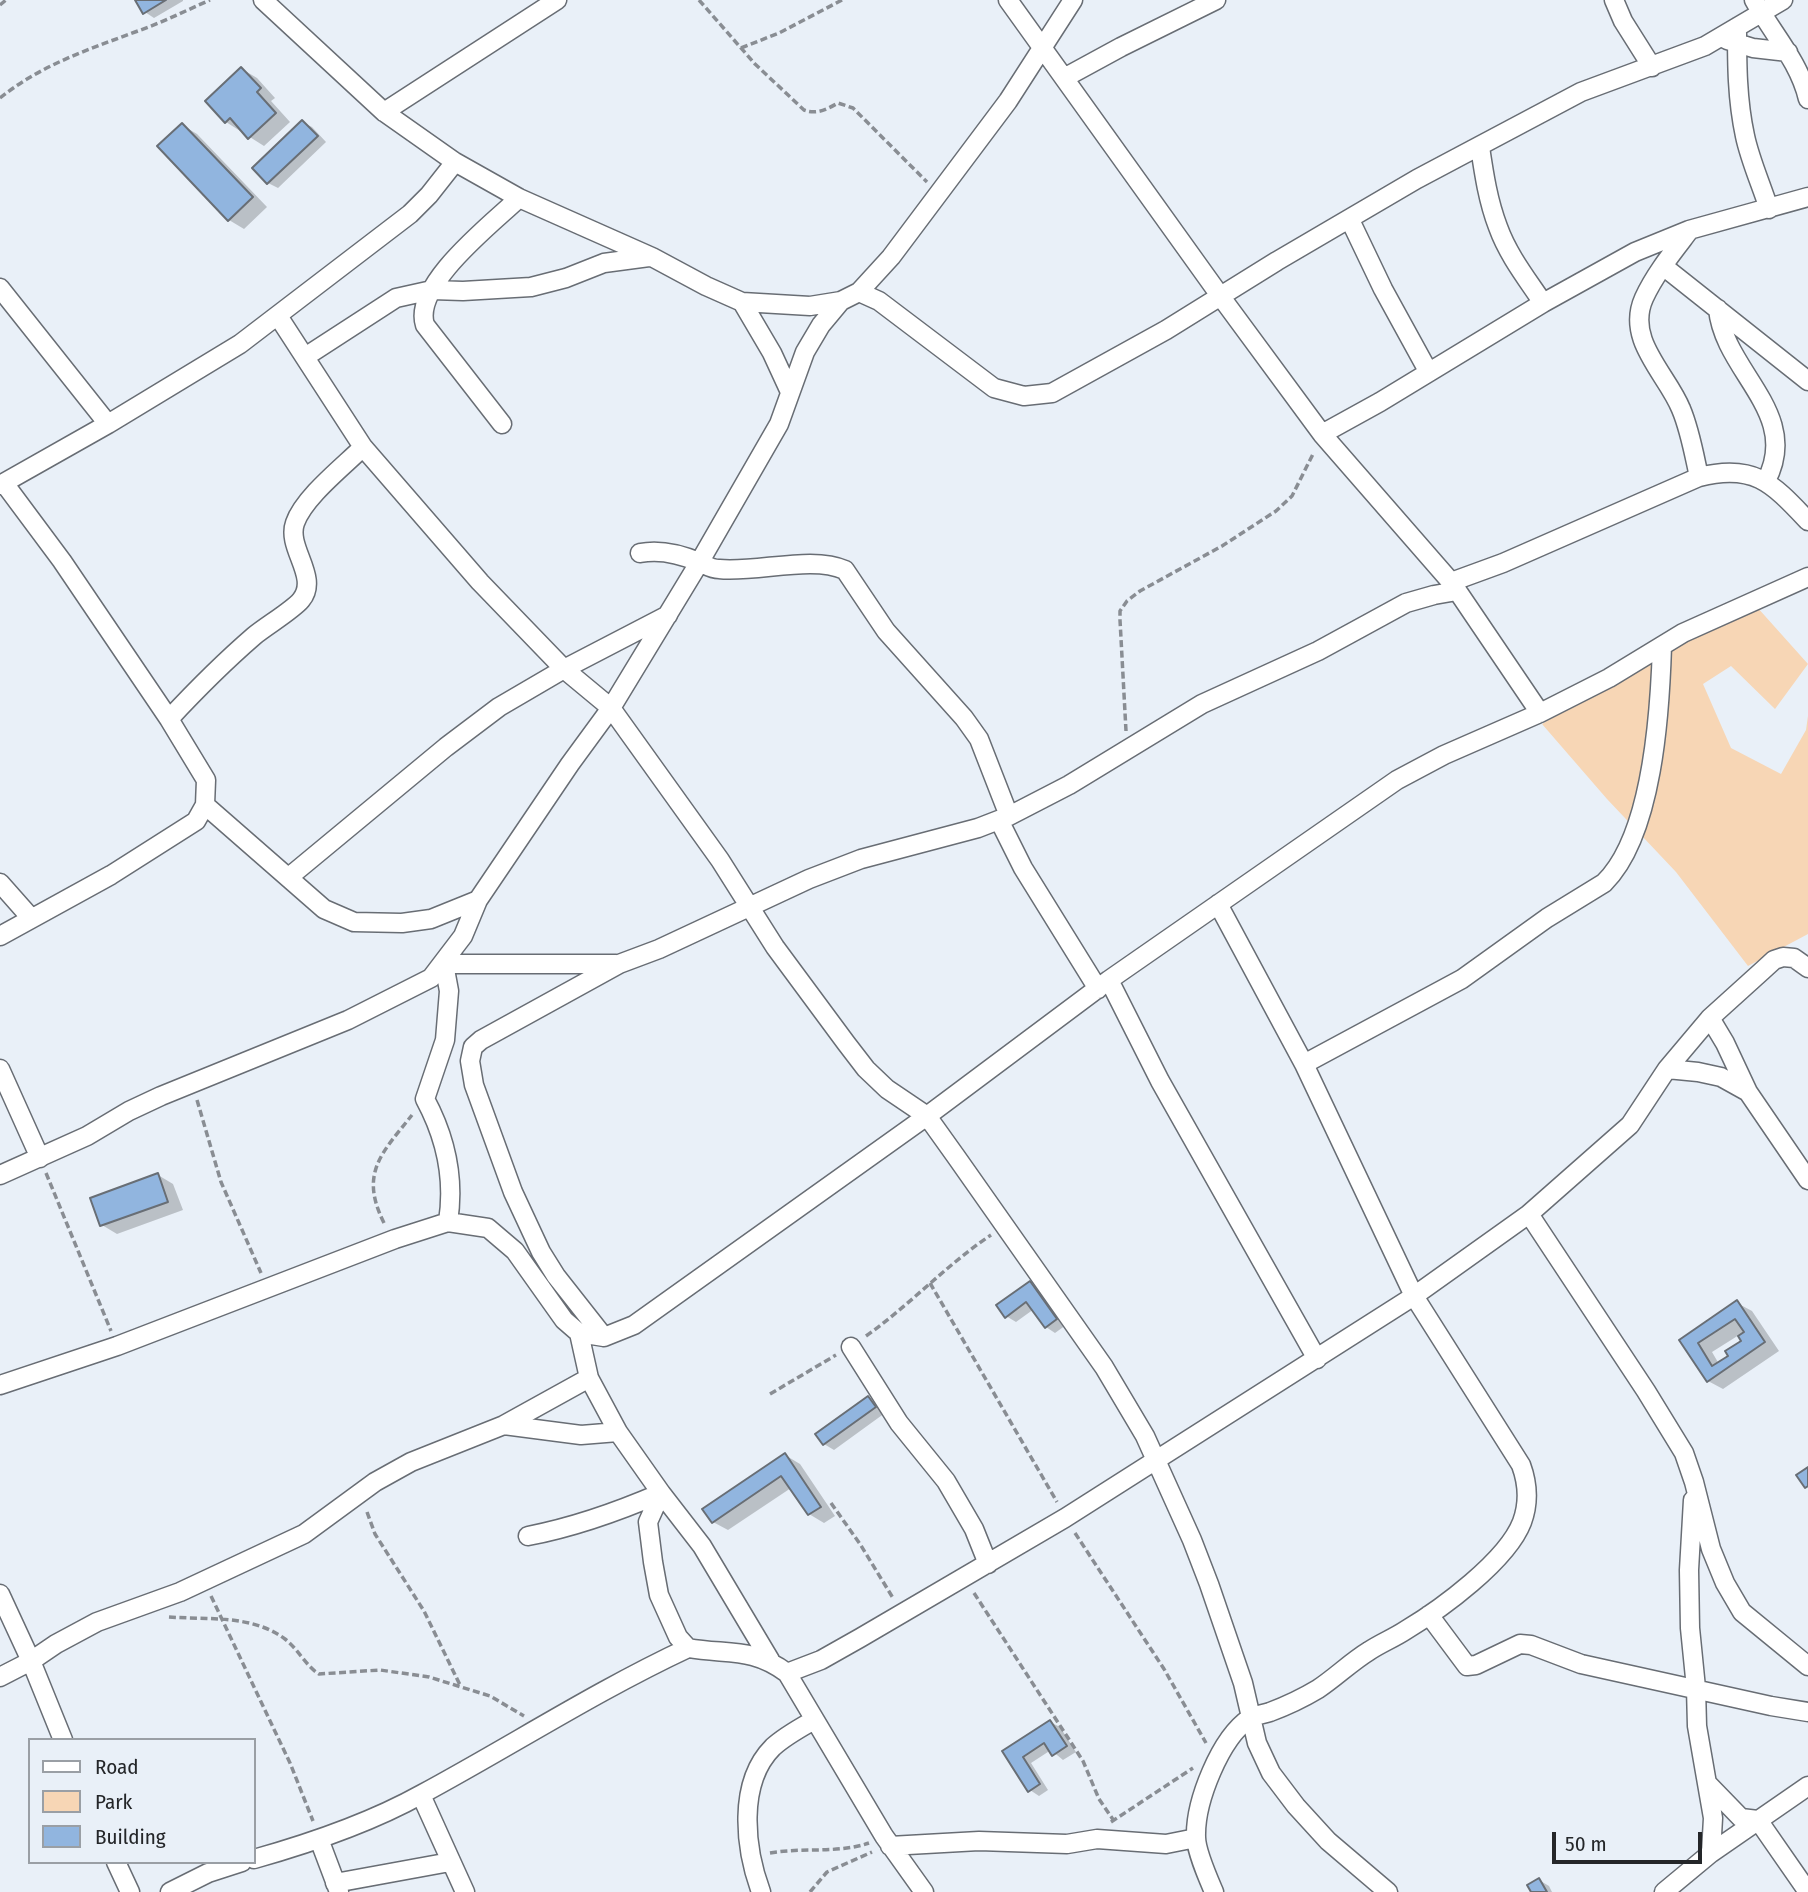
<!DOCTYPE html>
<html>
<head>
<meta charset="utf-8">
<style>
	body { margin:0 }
	#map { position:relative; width:1808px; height:1892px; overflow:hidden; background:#e9f0f8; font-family:"Fira Sans Condensed",sans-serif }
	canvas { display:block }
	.legend { position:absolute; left:28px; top:1738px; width:228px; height:126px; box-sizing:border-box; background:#e9f0f8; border:2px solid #9a9fa5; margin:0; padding:9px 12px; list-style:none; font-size:21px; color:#242629 }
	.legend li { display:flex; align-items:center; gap:14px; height:35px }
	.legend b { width:35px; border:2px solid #9a9fa5 }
	.scale { position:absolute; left:1552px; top:1832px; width:150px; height:32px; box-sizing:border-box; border:4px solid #242629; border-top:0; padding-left:9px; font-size:21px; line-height:24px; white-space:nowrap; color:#242629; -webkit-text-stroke:5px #e9f0f8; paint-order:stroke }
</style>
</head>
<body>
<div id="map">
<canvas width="1808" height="1892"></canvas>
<ul class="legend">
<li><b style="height:9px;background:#fff"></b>Road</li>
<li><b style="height:19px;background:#f7d6b5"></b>Park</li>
<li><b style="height:19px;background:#91b5df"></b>Building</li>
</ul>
<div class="scale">50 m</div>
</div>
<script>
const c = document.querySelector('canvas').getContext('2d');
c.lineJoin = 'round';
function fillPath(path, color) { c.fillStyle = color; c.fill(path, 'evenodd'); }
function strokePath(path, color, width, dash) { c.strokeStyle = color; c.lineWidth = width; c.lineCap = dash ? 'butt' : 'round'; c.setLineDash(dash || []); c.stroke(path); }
fillPath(new Path2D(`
	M1748,597L1808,664L1775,709L1731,666L1703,684L1731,748L1781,774L1806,730L1808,716V934L1748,966L1676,872L1607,799L1542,724Z`), '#f7d6b5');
fillPath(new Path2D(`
	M137,0H183V1L154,18L145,12Z
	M242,69L257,78L275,98L271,101L290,122L264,146L226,122Z
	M302,122L312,127L326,142L278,188L268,183Z
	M182,125L197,134L267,207L244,229L229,220Z
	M158,1175L173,1184L183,1210L117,1234L102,1225Z
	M1030,1283L1040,1289L1066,1325L1055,1333L1046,1327L1034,1309L1016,1322L1006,1316Z
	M1737,1303L1752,1311L1779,1351L1723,1389L1708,1381L1681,1341ZM1739,1335L1743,1342L1730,1356L1719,1364L1712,1352Z
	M869,1398L878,1404L885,1413L834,1450L824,1444Z
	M785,1455L800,1464L835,1516L824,1523L809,1514L791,1488L728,1530L713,1522Z
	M1050,1722L1060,1727L1076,1752L1063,1760L1051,1750L1031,1763L1048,1790L1039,1796L1030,1790L1005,1751Z
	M1539,1880L1549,1886L1552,1892H1533Z`), '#0003');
const building = new Path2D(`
	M135,0H166L143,14Z
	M241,67L261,88L257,92L276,113L248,139L230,118L225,123L205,101Z
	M302,120L318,136L267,184L252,168Z
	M182,123L253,197L228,221L157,146Z
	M158,1173L168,1202L100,1226L90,1198Z
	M1030,1281L1057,1319L1045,1328L1026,1302L1005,1318L996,1305Z
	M1737,1300L1765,1342L1707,1382L1679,1340ZM1735,1319L1744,1332L1738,1336L1741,1341L1725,1351L1728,1356L1712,1366L1698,1343Z
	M868,1396L876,1407L823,1445L815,1434Z
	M785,1453L821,1507L808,1515L781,1476L712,1523L702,1509Z
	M1808,1467V1486L1805,1488L1796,1475Z
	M1050,1720L1067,1746L1052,1756L1044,1743L1023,1757L1040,1784L1028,1792L1002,1751Z
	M1539,1878L1547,1892H1531L1527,1885Z`);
fillPath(building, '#91b5df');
strokePath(building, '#686e75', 2);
const minor = new Path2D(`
	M263,0L384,112L455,162L519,198L652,257L706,286L742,302L810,306L841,301
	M1008,0L1221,297L1322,434L1451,582L1503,563L1699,477C1754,463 1772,483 1808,521
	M1614,0L1623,21L1652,67
	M1754,0C1772,33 1799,61 1808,99
	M1737,27C1737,63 1737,99 1745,136C1750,160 1761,184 1769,209
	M1727,40L1753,48L1788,52
	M1064,78L1121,47L1216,0
	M384,112L557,0
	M1480,147C1484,174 1488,201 1498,227C1508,255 1527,279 1543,303
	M1350,220L1383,289L1428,371
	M1689,231C1673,252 1655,274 1644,298C1625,340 1667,374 1681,409C1690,430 1694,454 1699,477
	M1663,266L1808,381
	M0,288L108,424
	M859,292L879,301L994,388L1024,396L1052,393L1166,330L1277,261L1417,179L1581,92L1705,46L1783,0
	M742,302L772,353L790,392
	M1718,309C1724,372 1802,413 1766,481
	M278,316L363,447L480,582L564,669L611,708L720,860L775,947L846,1043L866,1069L887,1089L927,1116L957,1158L1104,1367L1145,1436L1192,1540L1209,1584L1243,1683L1257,1743L1271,1773L1296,1806L1328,1841L1388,1892
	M305,357L396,298L432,290L463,291L531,287L566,278L604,263L649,257
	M502,424L425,325C412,285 493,223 519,198
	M1322,434L1380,402L1543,303L1635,252L1689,230L1808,197
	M0,485L108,424L240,344L410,214L429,195L455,162
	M640,553C660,549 680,554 699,562C706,565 711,569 719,569C757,573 812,555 845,570L886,631L964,718L979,739L1009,816
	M1452,583L1540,713
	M169,719C196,690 224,662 254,636C266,626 293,610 301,600C320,577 286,548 295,523C304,497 344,466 363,447
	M205,805L324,909L354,922L402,923L431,919L478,900
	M999,820L1023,868L1098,989
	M289,877L446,747L499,707L564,669L668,615
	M0,883L31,918
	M0,936L111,875L196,821L205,805L206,780L169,719L62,561L4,483
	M1109,980L1160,1081L1317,1359
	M1710,1018L1725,1043L1748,1092
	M1304,1064L1462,979L1547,918L1604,883C1653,835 1660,712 1662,646
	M0,1069L40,1158
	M1667,1069L1698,1072L1721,1077L1748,1092L1808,1180
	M0,1175L87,1136L129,1111L161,1096L348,1020L431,978L463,936L478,900L570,764L611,708L699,563L779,424L805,352L821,325L841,301L859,292L891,257L1008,101L1073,0
	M1529,1214L1630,1125L1667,1069L1710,1018L1762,971L1774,960L1783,957L1794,958L1808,968
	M448,1222C455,1178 446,1138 425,1099L445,1040L449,991L444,964H616
	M604,1337L556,1276L541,1252L513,1192L474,1085L470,1061L473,1047L481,1040L619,964L659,949L809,879L861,859L978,828L1009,816L1069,785L1202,704L1318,651L1406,603L1434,595L1457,591
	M851,1347L899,1423L946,1481L974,1529L988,1564
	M589,1378L618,1432L661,1493L648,1522L653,1562L659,1595L678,1637L688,1648C728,1655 752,1647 787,1673L884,1836L924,1892
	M0,1385L117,1346L395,1239L448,1222L488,1228L515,1251L564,1320L579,1333L604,1337L634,1325L927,1116L1109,980L1397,780L1444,755L1540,713L1609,678L1683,633L1808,577
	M504,1425L581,1435L618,1432
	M1693,1500L1689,1570L1690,1628L1696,1688L1697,1726L1713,1818L1711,1853
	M528,1536C575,1527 617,1512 661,1493L702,1546L770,1660
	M0,1594L31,1661L63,1740
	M1429,1615L1467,1666L1476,1665L1520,1644L1531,1645L1581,1664L1771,1706L1808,1712
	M787,1673L821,1660L860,1638L1065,1518L1414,1296L1529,1214L1646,1391L1684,1453L1694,1482L1711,1549L1725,1583L1742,1612L1808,1666
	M0,1677L31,1661L56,1644L97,1622L180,1592L304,1534L375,1482L411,1462L504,1425L589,1378L579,1333
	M1707,1783L1741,1818L1758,1820L1808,1892
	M421,1795L465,1892
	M319,1839L339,1892
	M890,1846L979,1841L1067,1844L1097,1839L1166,1844L1196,1838
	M254,1859C311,1843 370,1823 422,1794C511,1746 596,1691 688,1648
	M116,1862L130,1892
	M335,1883L450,1862
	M170,1892L208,1873L242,1862
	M761,1892C745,1849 737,1783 773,1747C785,1736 800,1728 814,1720
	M1214,1892C1208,1878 1196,1851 1196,1837C1195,1802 1220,1738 1250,1718C1255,1715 1264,1714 1270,1712C1286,1706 1303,1698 1318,1689C1336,1677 1351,1662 1369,1651C1381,1643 1394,1638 1406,1630C1441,1609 1507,1561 1522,1522C1529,1503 1528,1484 1521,1465L1414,1296L1304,1064L1218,904
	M1664,1892L1711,1853L1808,1786`);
strokePath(minor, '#686d74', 21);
strokePath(new Path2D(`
	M699,0L755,64L804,110C817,115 827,109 838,103L853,108L927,182
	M0,5L6,0
	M741,48L779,33L842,0
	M0,98C41,65 87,50 135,32C161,23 185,11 210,0
	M1126,731L1120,620V611L1127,601L1140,591L1222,546L1276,511L1292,496L1314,452
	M197,1100L221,1182L261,1273
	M46,1173L111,1331
	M384,1223C359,1173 382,1153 412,1115
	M930,1283L1057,1502
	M866,1336C910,1305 946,1265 991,1235
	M770,1394L836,1355
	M831,1503L860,1544L893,1598
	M367,1512L375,1534L424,1611L460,1685
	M1075,1533L1164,1669L1206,1743
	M974,1593L1083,1761L1099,1799L1114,1821
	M211,1596L290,1763L313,1821
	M169,1617C208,1620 251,1614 285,1639C298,1649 306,1666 319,1674L380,1670L429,1677L490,1696L524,1716
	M1111,1822L1193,1768
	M770,1853C804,1847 836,1854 869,1843
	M810,1892L827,1872L872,1852`), '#898d93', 3.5, [7, 3.5]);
strokePath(minor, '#fff', 18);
</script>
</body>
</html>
